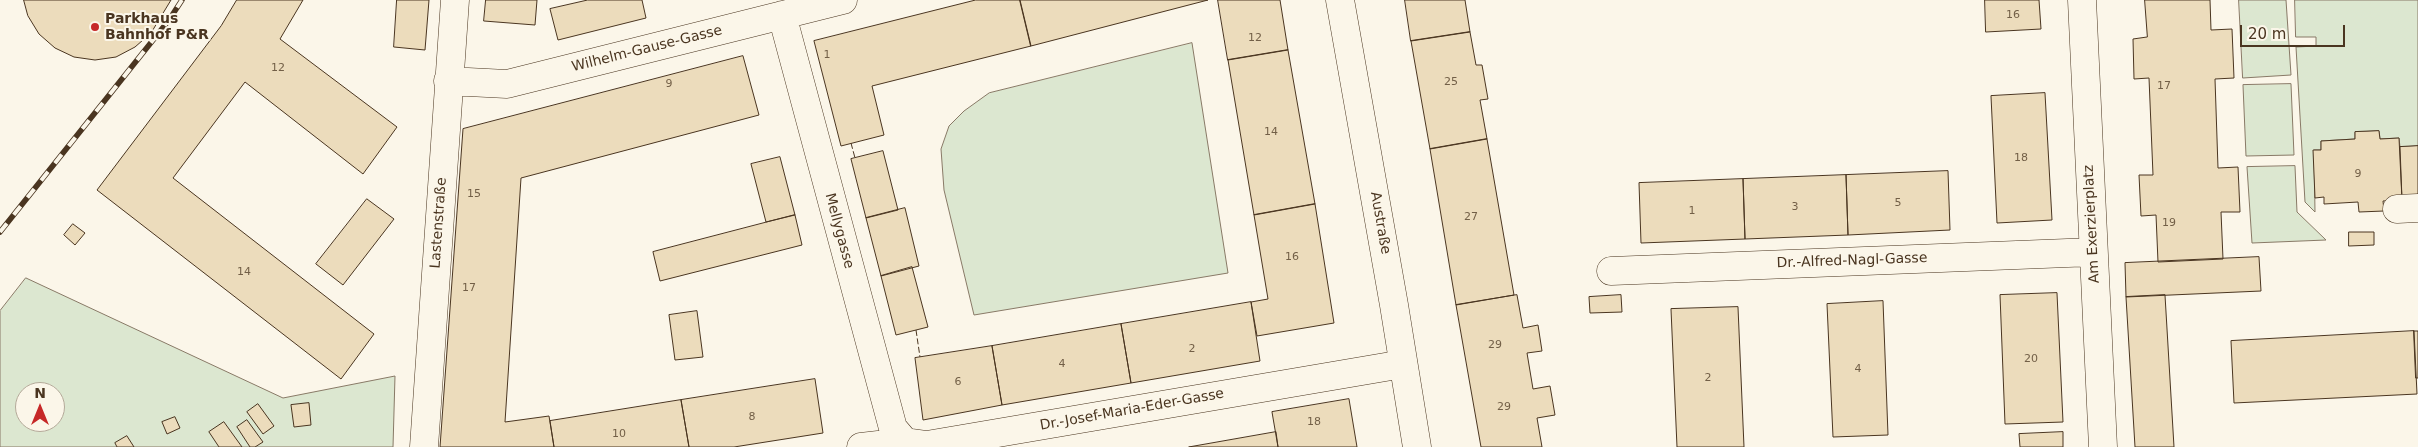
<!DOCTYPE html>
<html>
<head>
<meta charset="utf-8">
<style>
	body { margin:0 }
	#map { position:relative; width:2418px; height:447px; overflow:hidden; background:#fbf6e9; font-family:"DejaVu Sans",sans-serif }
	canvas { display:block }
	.north { position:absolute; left:15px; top:382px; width:50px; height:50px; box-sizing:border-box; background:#fbf6e9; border:1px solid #b4a999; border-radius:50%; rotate:0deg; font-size:14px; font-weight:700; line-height:20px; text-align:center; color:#4a3520 }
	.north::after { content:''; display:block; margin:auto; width:18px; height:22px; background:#c62828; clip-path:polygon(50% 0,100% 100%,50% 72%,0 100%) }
	.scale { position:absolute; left:2240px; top:25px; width:105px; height:22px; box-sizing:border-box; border:2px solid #4a3520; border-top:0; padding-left:6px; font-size:15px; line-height:18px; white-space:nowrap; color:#4a3520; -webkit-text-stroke:4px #fbf6e9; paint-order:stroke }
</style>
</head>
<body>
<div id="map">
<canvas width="2418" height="447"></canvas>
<div class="north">N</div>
<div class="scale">20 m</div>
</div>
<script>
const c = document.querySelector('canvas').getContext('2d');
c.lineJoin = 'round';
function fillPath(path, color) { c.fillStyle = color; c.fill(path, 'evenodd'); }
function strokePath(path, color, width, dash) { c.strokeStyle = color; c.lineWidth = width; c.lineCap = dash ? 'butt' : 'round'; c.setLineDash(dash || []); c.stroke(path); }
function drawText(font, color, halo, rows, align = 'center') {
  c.font = font + ' "DejaVu Sans",sans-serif'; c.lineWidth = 4; c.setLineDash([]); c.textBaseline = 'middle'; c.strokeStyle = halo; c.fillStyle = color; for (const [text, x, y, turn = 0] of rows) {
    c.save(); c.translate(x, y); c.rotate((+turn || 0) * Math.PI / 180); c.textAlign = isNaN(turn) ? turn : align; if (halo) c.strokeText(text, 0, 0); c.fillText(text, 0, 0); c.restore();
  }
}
const green = new Path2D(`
	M2239,0H2286L2291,75L2243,78Z
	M2295,0H2418V146L2400,147L2399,138L2380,139L2379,131L2355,132V139L2321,141V150H2314L2315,212L2305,202L2296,47L2316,46V37H2296Z
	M1192,43L1228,273L974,315L944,190L941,149L949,126L964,111L989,93Z
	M2291,84L2294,155L2246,156L2243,85Z
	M2295,166L2297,212L2326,240L2252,243L2247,167Z
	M26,278L283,398L395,376L393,447H0V311ZM25,392H55V422H25Z`);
fillPath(green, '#dce7d0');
strokePath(green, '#887966', 1);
const building = new Path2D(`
	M24,0H171L151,33L135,47L116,57L95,60L74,57L55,48L39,34L28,16Z
	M237,0H303L280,39L397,127L363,174L245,82L173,178L374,334L341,379L97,190L221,26Z
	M397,0H429L425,50L394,47Z
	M486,0H537L535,25L484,21Z
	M588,0H642L646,18L558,40L550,9Z
	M976,0H1020L1031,46L872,86L884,135L841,146L814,41Z
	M1020,0H1208L1031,46Z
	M1218,0H1280L1288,50L1228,60Z
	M1405,0H1465L1470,32L1411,41Z
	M1985,0H2039L2041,29L1986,32Z
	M2145,0H2210L2211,30L2232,29L2234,78L2215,79L2218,168L2238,167L2240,212H2221L2223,259L2158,262L2156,215L2141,216L2139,175H2153L2149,78L2134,79L2133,39L2147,37Z
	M1470,32L1476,65H1482L1488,99L1480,100L1487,139L1430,149L1411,41Z
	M1288,50L1315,204L1254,215L1228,60Z
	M743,56L759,115L521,178L505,422L549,416L554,447H440L463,129Z
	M2045,93L2052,220L1997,223L1991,96Z
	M2379,131L2380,139L2399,138L2402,200L2383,201L2384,211L2359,212L2358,202L2324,204V197L2315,198L2313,150H2321V141L2355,139V132Z
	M1487,139L1514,295L1456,305L1430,149Z
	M2418,146V199L2402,200L2400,147Z
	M883,151L898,210L866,218L851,159Z
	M780,157L795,215L766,222L751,164Z
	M1948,171L1950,230L1848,235L1846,175Z
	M1846,175L1848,235L1745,239L1743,179Z
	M1743,179L1745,239L1641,243L1639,183Z
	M367,199L394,219L343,285L316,264Z
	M1315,204L1334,323L1257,336L1251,302L1268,299L1254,215Z
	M905,208L919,266L881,276L866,218Z
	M795,215L802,245L660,281L653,252Z
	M73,224L85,233L75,245L64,235Z
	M2349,232H2374V245L2349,246Z
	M2259,257L2261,291L2126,297L2125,263Z
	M912,267L928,327L896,335L881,276Z
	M2057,293L2063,422L2005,424L2000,295Z
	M1517,295L1523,328L1538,325L1542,351L1527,353L1533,389L1550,386L1555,415L1537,418L1542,447H1481L1456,305Z
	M1621,295L1622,312L1590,313L1589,297Z
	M2165,295L2174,447H2135L2126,297Z
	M1883,301L1888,435L1833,437L1827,304Z
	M1251,302L1260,361L1131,383L1121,324Z
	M1738,307L1744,447H1677L1671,309Z
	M697,311L703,357L675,360L669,315Z
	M1121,324L1131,383L1002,405L992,346Z
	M2414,331L2417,394L2234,403L2231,341Z
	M2414,331H2418V378H2416Z
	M992,346L1002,405L923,420L915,358Z
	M815,379L823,433L734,447H689L681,400Z
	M1349,399L1357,447H1278L1272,412Z
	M681,400L689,447H554L550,421Z
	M309,403L311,425L294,427L291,405Z
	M258,404L274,426L263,434L247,412Z
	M175,417L180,428L167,434L162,422Z
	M247,420L263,442L255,447H250L237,427Z
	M224,422L242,447H219L209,432Z
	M1276,432L1278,447H1189Z
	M2063,432V447H2020L2019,434Z
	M127,436L134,447H117L115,443Z`);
fillPath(building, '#ecdcbc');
strokePath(building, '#4a3520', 1);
const minor = new Path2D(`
	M2082,0L2103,447
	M782,15L893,428L905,442
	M448,81L507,84L843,0
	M2397,209L2418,208
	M1611,271L2093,252
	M424,447L455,0
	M861,447L905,442L927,445L1403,364`);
const major = new Path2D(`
	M1340,0L1394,305L1417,447`);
strokePath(minor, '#4a3520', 29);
strokePath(major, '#4a3520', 29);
strokePath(minor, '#fbf6e9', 28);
strokePath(major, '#fbf6e9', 28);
const rail = new Path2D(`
	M0,232L169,20L182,0`);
strokePath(rail, '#4a3520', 5.5);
strokePath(rail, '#fbf6e9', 4, [11]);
strokePath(new Path2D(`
	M851,143L855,158
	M916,330L920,357`), '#4a3520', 1, [6, 2.5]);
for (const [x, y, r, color] of [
	[95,27,5,"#c62828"]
]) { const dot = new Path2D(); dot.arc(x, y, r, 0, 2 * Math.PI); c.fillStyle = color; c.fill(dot); strokePath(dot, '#fbf6e9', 2); }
drawText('11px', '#725f47', null, [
	["16",2013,15],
	["12",1255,38],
	["1",827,55],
	["12",278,68],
	["25",1451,82],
	["9",669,84],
	["17",2164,86],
	["14",1271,132],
	["18",2021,158],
	["9",2358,174],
	["15",474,194],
	["5",1898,203],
	["3",1795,207],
	["1",1692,211],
	["27",1471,217],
	["19",2169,223],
	["16",1292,257],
	["14",244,272],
	["17",469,288],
	["29",1495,345],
	["2",1192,349],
	["20",2031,359],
	["4",1062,364],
	["4",1858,369],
	["2",1708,378],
	["6",958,382],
	["29",1504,407],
	["8",752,417],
	["18",1314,422],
	["10",619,434]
]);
drawText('bold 14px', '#4a3520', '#fbf6e9', [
	["Parkhaus",105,19],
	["Bahnhof P&R",105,35]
], 'left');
drawText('14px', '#4a3520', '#fbf6e9', [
	["Wilhelm-Gause-Gasse",647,49,-14],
	["Lastenstraße",439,223,-86],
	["Austraße",1380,223,80],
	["Am Exerzierplatz",2092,224,-93],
	["Mellygasse",839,231,75],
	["Dr.-Alfred-Nagl-Gasse",1852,261,-2],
	["Dr.-Josef-Maria-Eder-Gasse",1132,410,-10]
]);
</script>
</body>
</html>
